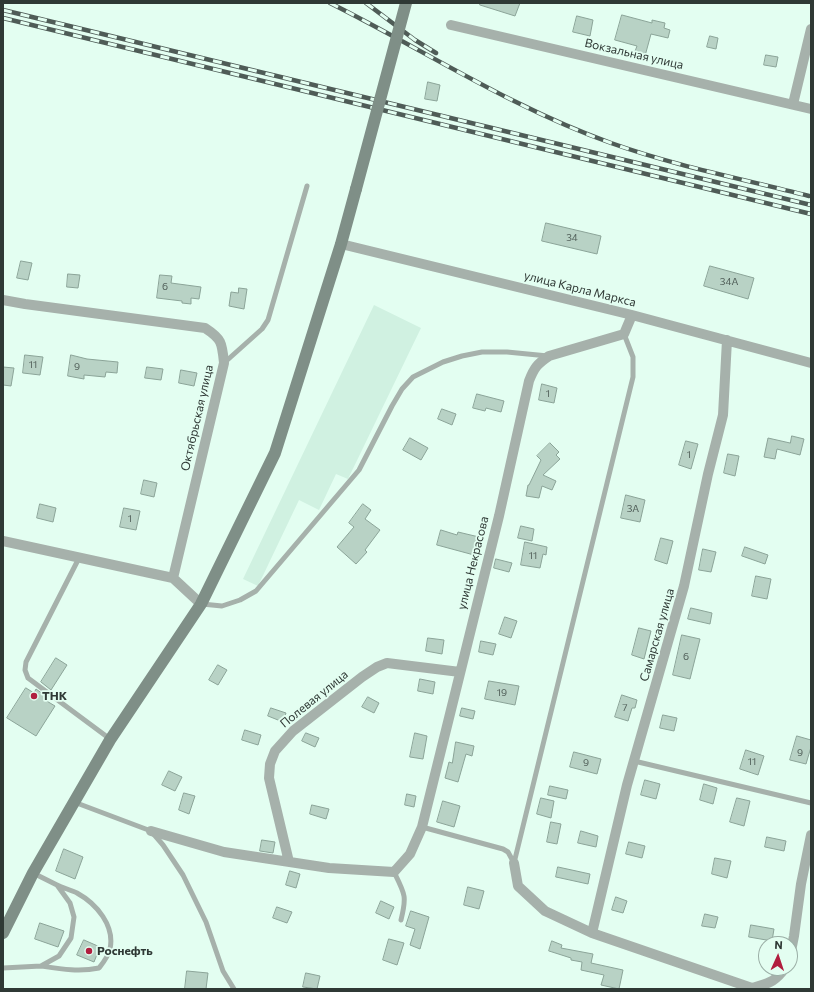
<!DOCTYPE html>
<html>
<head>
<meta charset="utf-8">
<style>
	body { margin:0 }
	#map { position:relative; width:814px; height:992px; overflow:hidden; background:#e3fef1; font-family:Commissioner,sans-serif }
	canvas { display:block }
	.frame { position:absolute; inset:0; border:4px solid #2f3935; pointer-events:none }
	.north { position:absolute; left:758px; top:936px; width:40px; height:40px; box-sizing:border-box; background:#e3fef1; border:1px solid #9bafa6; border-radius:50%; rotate:3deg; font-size:11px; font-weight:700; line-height:16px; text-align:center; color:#2f3935 }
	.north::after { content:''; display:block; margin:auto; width:14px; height:18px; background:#b11e3f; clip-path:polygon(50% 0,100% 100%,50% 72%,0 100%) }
</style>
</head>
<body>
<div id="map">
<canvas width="814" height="992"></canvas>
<div class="frame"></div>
<div class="north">N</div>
</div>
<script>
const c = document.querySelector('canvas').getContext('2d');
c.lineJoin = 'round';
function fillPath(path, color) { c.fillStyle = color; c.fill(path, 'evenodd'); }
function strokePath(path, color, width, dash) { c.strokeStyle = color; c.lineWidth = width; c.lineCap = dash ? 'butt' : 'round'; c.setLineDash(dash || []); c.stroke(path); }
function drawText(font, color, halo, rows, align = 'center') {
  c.font = font + ' Commissioner,sans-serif'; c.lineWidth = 3.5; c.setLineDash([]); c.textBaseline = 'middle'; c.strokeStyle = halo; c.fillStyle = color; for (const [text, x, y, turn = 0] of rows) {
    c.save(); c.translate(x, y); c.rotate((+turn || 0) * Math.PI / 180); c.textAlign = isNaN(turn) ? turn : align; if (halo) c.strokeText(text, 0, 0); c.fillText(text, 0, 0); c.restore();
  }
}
fillPath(new Path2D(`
	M374,305L421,328L348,479L336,474L319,510L299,500L258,586L243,579Z`), '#d0f1e1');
const building = new Path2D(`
	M480,3H520L515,16L480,5Z
	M622,15L652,23V20L665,23L664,28L670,30L668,38L651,34L645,56L634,54L637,46L615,40Z
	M577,16L593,20L590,36L573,32Z
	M710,36L718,38L716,49L707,47Z
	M766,55L778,57L776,67L764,65Z
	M428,82L440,85L437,101L425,99Z
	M546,223L601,236L597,254L542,241Z
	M21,261L32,263L28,280L17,278Z
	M710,266L754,278L748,299L704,286Z
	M68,274L80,275L78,288L67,287Z
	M160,275L172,276L171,283L201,287L199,299L191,298V304L182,303V301L157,298Z
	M239,288L247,289L244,309L229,306L231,292L238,293Z
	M25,355L43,357L40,375L23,373Z
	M71,355L87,359L118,362L117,373L106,372L105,377L84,375V379L68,376Z
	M3,367L14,368L11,386L3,385Z
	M147,367L163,369L161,380L145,378Z
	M181,370L197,373L194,386L179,383Z
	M542,384L557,388L554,403L539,400Z
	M477,394L504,401L501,412L486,408L485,411L473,408Z
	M442,409L456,414L452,425L438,419Z
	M792,436L804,439L800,455L777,449L775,459L764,457L768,438L790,443Z
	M410,438L428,448L421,460L403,450Z
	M686,441L698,444L691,469L679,465Z
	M550,443L559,452L556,455L560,459L543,475L556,481L552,490L542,486L539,498L526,496L528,485H529L541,460L537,456Z
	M728,454L739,456L735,476L724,473Z
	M144,480L157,483L154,497L141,494Z
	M626,495L645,500L640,522L621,518Z
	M40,504L56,508L53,522L37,518Z
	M363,504L371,510L365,519L380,530L365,550L367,552L356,564L337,547L354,527L349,523Z
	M124,508L140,511L136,530L120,527Z
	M521,526L534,529L532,541L518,538Z
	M441,530L457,535L458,532L479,537L474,555L437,545Z
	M661,538L673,541L667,564L655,560Z
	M525,542L547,547L546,555L543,554L540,568L521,565Z
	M745,547L768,555L765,564L742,556Z
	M703,549L716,552L711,572L699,570Z
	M496,559L512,563L509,572L494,568Z
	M756,576L771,579L767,599L752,596Z
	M691,608L712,613L710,624L688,619Z
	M505,617L517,621L511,638L499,634Z
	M639,628L651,631L644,659L632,655Z
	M682,635L700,639L690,679L673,675Z
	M428,638L444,640L442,654L426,651Z
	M481,641L496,644L493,655L479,652Z
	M56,658L67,665L51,690L41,682Z
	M218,665L227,670L218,685L209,680Z
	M420,679L435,682L433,694L418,691Z
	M489,681L519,686L515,705L485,699Z
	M26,688L34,693L36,689L47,697L45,700L55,706L36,736L7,718Z
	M622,695L637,700L635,708H632L628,721L615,717Z
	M368,697L379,703L374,713L362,707Z
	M271,708L286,713L283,722L268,716Z
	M462,708L475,711L473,719L460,716Z
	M663,715L677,718L674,731L660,728Z
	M245,730L261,735L258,745L242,740Z
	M306,733L319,738L315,747L302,741Z
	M415,733L427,736L423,759L410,757Z
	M797,736L811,740V747L806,764L790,760Z
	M456,742L474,746L472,756L466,754L458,782L445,778L449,762L452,763Z
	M746,750L764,756L758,775L740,769Z
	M574,752L601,759L597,774L570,767Z
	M169,771L182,777L175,791L162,785Z
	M645,780L660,784L656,799L641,795Z
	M704,784L717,788L713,804L700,800Z
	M550,786L568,790L566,799L548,795Z
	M184,793L195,796L189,814L179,810Z
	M407,794L416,796L414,807L405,805Z
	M541,798L554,801L551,818L537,814Z
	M737,798L750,801L744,826L730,822Z
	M443,801L460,806L454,827L437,822Z
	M312,805L329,809L326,819L310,814Z
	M551,822L561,824L557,844L547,842Z
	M581,831L598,836L596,847L578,843Z
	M767,837L786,841L784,851L765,847Z
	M262,840L275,842L273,853L260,851Z
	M629,842L645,846L642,858L626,854Z
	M64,849L83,857L75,879L56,871Z
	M715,858L731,861L727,878L712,874Z
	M558,867L590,874L588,884L556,877Z
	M290,871L300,874L296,888L286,885Z
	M468,887L484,891L479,909L464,905Z
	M616,897L627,901L623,913L612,910Z
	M381,901L394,907L389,919L376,913Z
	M277,907L292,912L287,923L273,918Z
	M411,911L429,917L420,949L410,945L415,929L406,926Z
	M705,914L718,917L715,928L702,926Z
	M40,923L64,931L58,947L35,939Z
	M751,925L774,929L772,941L749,937Z
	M389,939L404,943L397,965L383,960Z
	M84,940L100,947L94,962L77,955Z
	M552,941L562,945L561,948L593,954L591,963L623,970L619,989L601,985L604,975L581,970L582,962L571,960V958L549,951Z
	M187,971L208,973L206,989H185Z
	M306,973L320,976L317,989L303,987Z`);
fillPath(building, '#b8d2c5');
strokePath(building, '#8ba498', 1);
strokePath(new Path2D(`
	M224,363L262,329L268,320L307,186
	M79,558L26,662L25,670L28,678L110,739
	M202,604L222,606L240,600L256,591L359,470L392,406L402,389L413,377L443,362L462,356L482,352H507L548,356
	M634,761L811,803
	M74,802L151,831L163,845L183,875L206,922L223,971L234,989
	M422,827L503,849L508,852L514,863
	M514,863L633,377V357L624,334
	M394,872C405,894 407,896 401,920
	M41,966C61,969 79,972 99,968C103,963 108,957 110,949C115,926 97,904 77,893C71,890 63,888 57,885
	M3,968L41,966L59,956L71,938L74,917L70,903L57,885L33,873`), '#a6b1ab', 5);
strokePath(new Path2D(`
	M451,25L811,109
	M793,104L811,29
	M341,244L632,315L811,363
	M3,300L25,304L205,328C222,339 222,343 224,363L173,578
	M3,541L173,578L201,604
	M151,831L224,852L329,868L394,872L410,854L422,827L499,516L529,381C534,368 537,364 549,356L624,334L632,315
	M289,862L269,778L270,764L275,751L293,731L362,677L377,667L387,663L460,672
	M514,863L518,886L545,911L592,933L752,988
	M592,933L627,785L684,586L708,474L723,415L727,340
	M790,956L794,936L801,884L811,835
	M750,989C766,983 774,984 785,968`), '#a6b1ab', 10);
strokePath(new Path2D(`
	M3,933L33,873L110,740L201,604L275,453L341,244L356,189`), '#7f8f87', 12);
const rail = new Path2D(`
	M330,3C424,50 512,108 611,143C675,166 743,179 809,196
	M366,3L415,40L436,53
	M3,10L811,205
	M3,18L811,214`);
strokePath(rail, '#4f5c57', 4.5);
strokePath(rail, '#e3fef1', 3, [9]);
strokePath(new Path2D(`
	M356,189L406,3`), '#7f8f87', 12);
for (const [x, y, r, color] of [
	[34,696,4,"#b11e3f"],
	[89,951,4,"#b11e3f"]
]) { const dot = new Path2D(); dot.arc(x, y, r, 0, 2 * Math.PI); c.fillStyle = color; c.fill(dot); strokePath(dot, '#e3fef1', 1.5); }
drawText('10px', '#515f59', null, [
	["34",572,238],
	["34А",729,282],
	["6",165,287],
	["11",33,365],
	["9",77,367],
	["1",548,394],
	["1",689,455],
	["3А",633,509],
	["1",130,519],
	["11",533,556],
	["6",686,657],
	["19",502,693],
	["7",625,708],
	["9",800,753],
	["11",752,762],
	["9",586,763]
]);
drawText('12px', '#2f3935', '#e3fef1', [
	["Вокзальная улица",634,54,13],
	["улица Карла Маркса",580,289,14],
	["Октябрьская улица",197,418,-77],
	["улица Некрасова",473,563,-76],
	["Самарская улица",657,635,-74],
	["Полевая улица",314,699,-39]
]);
drawText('bold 12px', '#2f3935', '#e3fef1', [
	["ТНК",42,696],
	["Роснефть",97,951]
], 'left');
</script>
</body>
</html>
